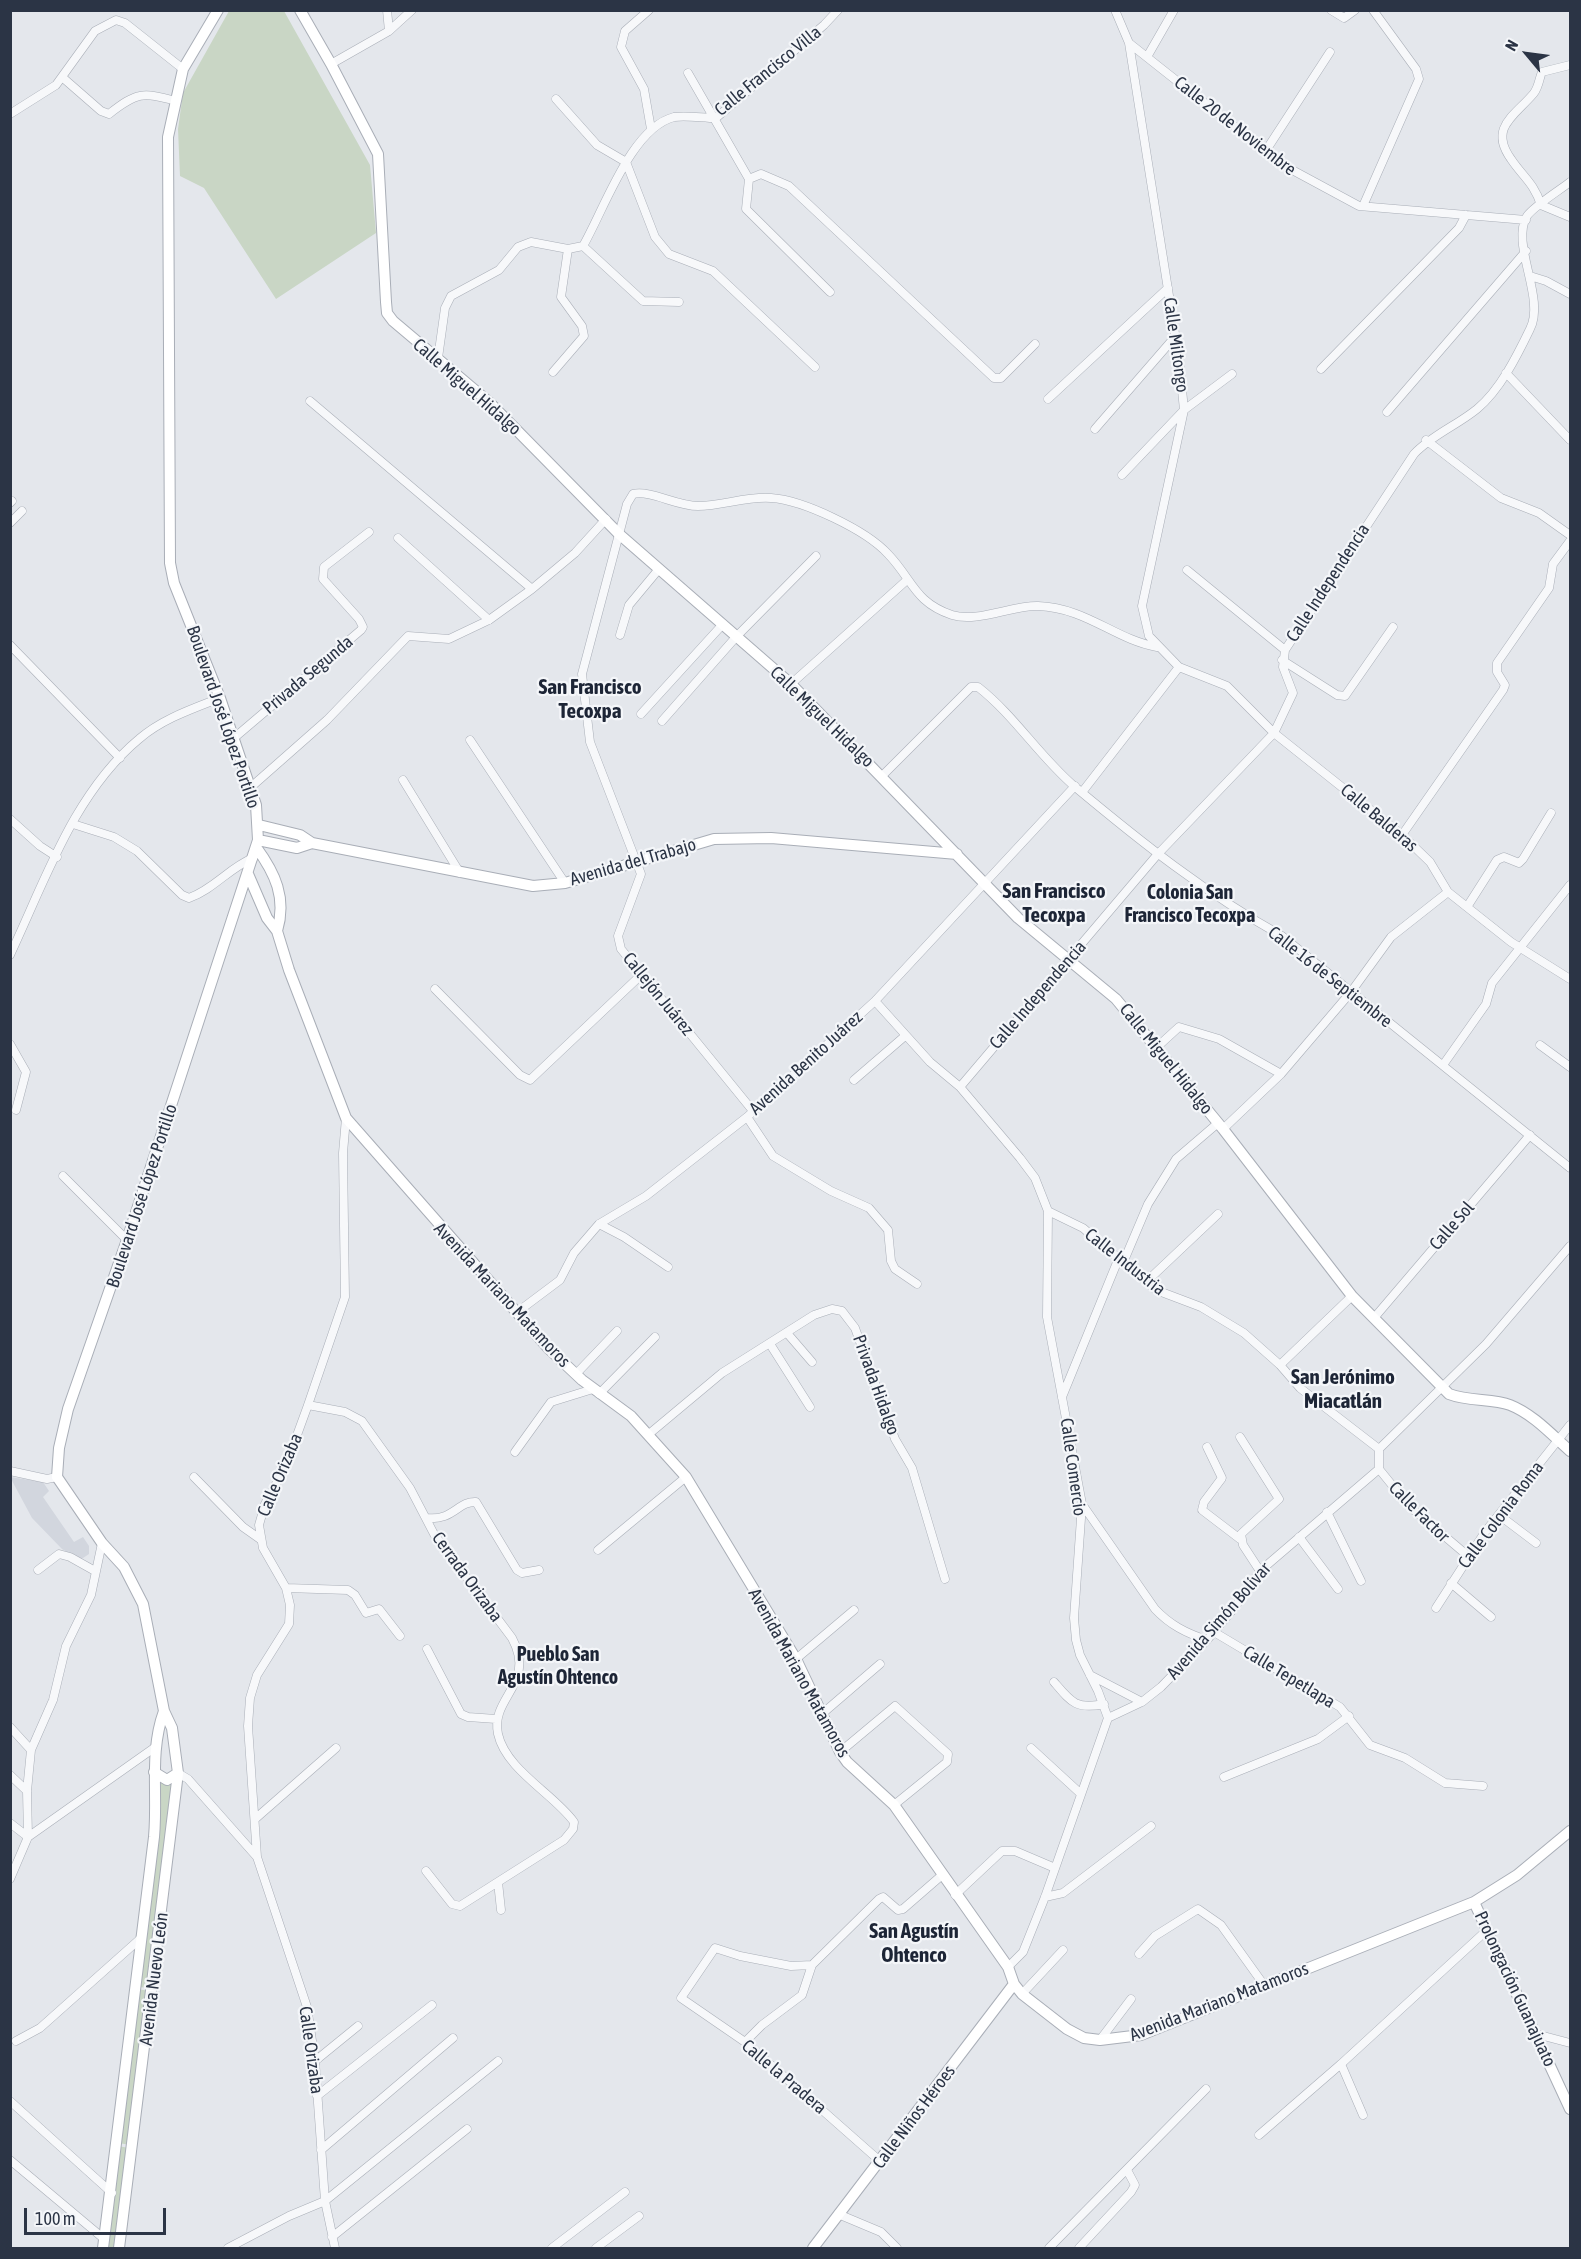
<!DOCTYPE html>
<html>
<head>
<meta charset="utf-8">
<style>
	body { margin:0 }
	#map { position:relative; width:1581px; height:2259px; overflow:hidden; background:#e4e7ec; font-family:"Asap Condensed",sans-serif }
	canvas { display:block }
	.frame { position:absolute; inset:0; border:12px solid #2b3445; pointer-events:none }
	.north { position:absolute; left:1497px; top:24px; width:60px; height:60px; -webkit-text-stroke:4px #f4f6f9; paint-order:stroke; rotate:299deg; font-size:16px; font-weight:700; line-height:24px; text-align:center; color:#2b3445 }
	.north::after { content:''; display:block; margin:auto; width:21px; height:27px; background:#2b3445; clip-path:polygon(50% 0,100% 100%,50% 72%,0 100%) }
	.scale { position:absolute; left:24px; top:2208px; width:142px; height:27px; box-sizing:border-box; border:3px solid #2b3445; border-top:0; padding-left:8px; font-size:18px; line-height:21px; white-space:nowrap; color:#2b3445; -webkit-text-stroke:4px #f4f6f9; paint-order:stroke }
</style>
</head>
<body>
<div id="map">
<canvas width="1581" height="2259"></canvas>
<div class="frame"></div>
<div class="north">N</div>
<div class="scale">100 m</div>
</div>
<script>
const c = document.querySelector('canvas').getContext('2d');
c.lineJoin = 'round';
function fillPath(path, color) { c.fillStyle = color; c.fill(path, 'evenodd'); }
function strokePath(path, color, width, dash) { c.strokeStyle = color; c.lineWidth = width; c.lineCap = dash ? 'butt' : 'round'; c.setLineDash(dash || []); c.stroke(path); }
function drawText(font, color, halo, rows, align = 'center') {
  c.font = font + ' "Asap Condensed",sans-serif'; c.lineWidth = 4.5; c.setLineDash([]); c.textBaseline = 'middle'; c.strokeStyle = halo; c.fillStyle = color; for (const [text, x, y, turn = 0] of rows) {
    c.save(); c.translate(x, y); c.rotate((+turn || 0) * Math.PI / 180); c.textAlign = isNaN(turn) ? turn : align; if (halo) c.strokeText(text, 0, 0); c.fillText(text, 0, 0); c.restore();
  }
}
fillPath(new Path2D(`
	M10,1477L43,1482L49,1491L43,1497L74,1542L83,1537L89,1546V1554L80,1560L62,1549L32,1518Z`), '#d2d6de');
fillPath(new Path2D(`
	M229,11H284L370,165L376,233L276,299L204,188L180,176L178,129L183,93Z
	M155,1774L173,1780L150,1988L138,1987Z
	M137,1989L150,1991L131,2145L118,2143Z
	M117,2146L130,2148L117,2248H105Z`), '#c9d6c5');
const street = new Path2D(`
	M649,10L625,31L621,47L644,89L651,129
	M1115,10L1129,43L1179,359L1184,410L1142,606L1149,636L1179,667
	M1331,10L1344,18L1355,10
	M389,31L412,10
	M1129,43L1283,165L1359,206L1526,220
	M1147,57L1174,10
	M331,64L389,31L387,10
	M688,73L749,179L761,174L789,186L994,378H1001L1035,344
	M62,77L101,111L109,114C137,92 142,92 176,101
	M556,99L597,145L626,162L655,237L669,254L713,271L815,367
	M10,114L56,85L95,31L116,20L125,23L183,69
	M1265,152L1330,52
	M749,179L746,209L830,292
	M1541,205C1534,183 1523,177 1511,159C1488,127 1516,115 1534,93C1539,86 1539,79 1542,72L1570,65
	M1541,205L1570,217
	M1363,206L1419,79L1416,69L1373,10
	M583,246L643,301L679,302
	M1530,276L1546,281L1570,294
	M438,358L445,308L451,296L499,270L518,247L531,242L568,249L583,246C604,210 631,128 674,117C686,115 703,118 716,118L824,25L838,10
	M1321,369L1459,228L1466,215
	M553,372L584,336L582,326L561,297L568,249
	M1506,373L1570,440
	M1048,399L1168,288
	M310,401L532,589
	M1387,412L1526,251
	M1095,429L1174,338
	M1426,440L1501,498L1539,513L1570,535
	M1122,475L1184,410L1232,374
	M10,503L12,501
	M10,523L22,511
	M398,538L489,620
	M1187,570L1285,650
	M620,635L629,605L659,569
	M10,645L120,758
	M1282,660L1337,695L1345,696L1393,627
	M1179,667L1227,686L1274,733L1402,835L1430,862L1448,892L1511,942L1570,979
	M791,684L907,580
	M641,714L723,624
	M662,721L736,637L816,556
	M234,738L361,630L363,627L359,619L323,579L324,567L369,532
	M470,740L565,883
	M882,776L971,687H978C1014,715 1039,756 1074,786C1141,842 1205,893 1282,936L1570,1168
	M403,780L460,873
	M251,787L327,720L408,636L449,639L489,620L532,589L575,553L606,519
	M1083,791L1179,667
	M10,819L40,846L57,857
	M73,824L114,837L137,851L182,895L189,898C214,889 229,868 253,858
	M1402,835L1503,690L1505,685L1497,672V663L1549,588L1553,564L1570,541
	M1467,907L1497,860L1504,857L1519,863L1523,859L1551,813
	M10,955C45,881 74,793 139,739C162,719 192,709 220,698
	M435,989L520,1075L530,1080L640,976
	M875,1001L930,1062L960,1087L1020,1158L1035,1178L1048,1211L1047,1317L1082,1504L1074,1618L1076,1640L1080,1655L1098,1691L1108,1718
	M10,1044L26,1072L16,1110
	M1540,1045L1570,1067
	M1156,1048L1179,1027L1219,1039L1281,1074
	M1443,1065L1486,1004L1492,983L1570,885
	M854,1080L905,1036
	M960,1087L1157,855L1274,733L1293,693L1283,667L1285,650L1414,454C1432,435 1456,426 1477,409C1500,390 1517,356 1530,329C1546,298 1510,244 1527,216C1534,206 1560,190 1570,182
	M753,1111L621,949L618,936L641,874L590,742L582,674L627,504L633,494C651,490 676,506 698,506C722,506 747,496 771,498C803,500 866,530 888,554C913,580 914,602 952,615C977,623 1013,605 1038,606C1087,608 1114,639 1157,647
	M747,1117L773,1156L831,1191L869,1208L888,1230L891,1261L895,1269L917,1284
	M1223,1129L1281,1074L1351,992L1391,937L1448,892
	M63,1176L127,1240
	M1048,1211L1083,1228L1156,1290L1201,1307L1244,1333L1280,1365L1300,1388L1379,1449V1469L1409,1506L1468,1556
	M599,1224L624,1237L668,1267
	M1123,1263L1148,1204L1176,1159L1218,1123
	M1146,1282L1218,1214
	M516,1313L560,1280L574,1253L599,1224L646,1196L747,1117L875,1001L1075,786
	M1374,1318L1530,1135
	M787,1333L812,1362
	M770,1344L810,1407
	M1280,1365L1352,1296
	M576,1374L617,1331
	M599,1394L655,1337
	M1062,1397L1118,1260
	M308,1405L345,1412L362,1421L410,1488L434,1534L512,1638C537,1684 490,1697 498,1734C506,1770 554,1794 574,1822L573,1829L564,1840L460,1906L452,1904L426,1871
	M649,1434L722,1373L814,1315L832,1309L842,1311L855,1328L895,1439L912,1468L945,1579
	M1240,1437L1279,1499L1241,1534L1243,1545L1260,1571
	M1207,1447L1222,1478L1204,1502L1202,1510L1240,1539
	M1379,1449L1486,1344L1570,1246
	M515,1452L551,1402L593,1389
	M10,1471L47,1479L57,1477
	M194,1477L243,1527L260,1539
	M1082,1504L1155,1609C1170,1625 1186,1633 1207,1640
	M1327,1512L1361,1581
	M1499,1515L1536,1543
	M427,1518C453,1521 458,1501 476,1502L517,1570L522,1573L539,1570
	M1299,1537L1338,1589
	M598,1550L686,1477
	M38,1570L59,1554L70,1557L95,1571
	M1451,1583L1491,1617
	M286,1588L348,1590L355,1595L366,1613L379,1609L400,1636
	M1436,1608L1485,1532L1570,1425
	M1214,1632L1340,1707L1370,1745L1405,1758L1445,1783L1483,1786
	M427,1649L461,1714L468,1717L496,1719
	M796,1659L854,1610
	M1090,1675L1142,1702
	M1054,1682C1071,1702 1076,1710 1104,1704
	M823,1713L880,1664
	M1108,1718L1142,1702L1161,1687L1207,1640L1235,1607L1260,1571L1379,1469
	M10,1727L31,1750
	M1031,1748L1081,1794
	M840,1752L895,1706L948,1754L947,1762L894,1805
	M178,1773L188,1779L257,1857
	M10,1775L27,1791
	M1224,1777L1318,1739L1349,1716
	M255,1819L336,1748
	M10,1823L28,1837L154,1748
	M10,1879L28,1837L27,1791L31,1750L53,1700L66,1646L91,1595L102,1543
	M498,1882L501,1910
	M955,1895L1002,1851H1015L1055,1868
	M1045,1897L1063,1893L1151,1826
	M1139,1954L1155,1936L1198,1909L1221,1925L1264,1985
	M812,1965L879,1899L883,1897L898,1910L903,1909L941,1876
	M1008,1967L1023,1952L1045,1897L1108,1718
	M1022,1994L1063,1950
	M1536,2034L1570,2043
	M1100,2040L1131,1999
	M16,2041L40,2028L141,1938
	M745,2042L762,2025L802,1995L812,1965L791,1966L740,1956L715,1948L681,1998L745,2042L881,2162
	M315,2061L358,2026
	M1341,2064L1363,2115
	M317,2096L432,2005
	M10,2101L112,2193
	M1259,2135L1341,2064L1486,1931
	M321,2150L453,2038
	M10,2160L103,2238
	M838,2214L881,2232L897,2248
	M332,2237L467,2129
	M228,2248L289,2216L325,2201L498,2061
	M335,2248L325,2201L315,2061L307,2007L257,1857L248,1726L250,1698L257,1675L289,1624L290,1605L286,1588L263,1548L259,1525L265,1504L285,1468L308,1405L345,1297L343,1153L346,1118
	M552,2248L625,2192
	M596,2248L639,2216
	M1049,2248L1206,2089
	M1079,2248L1131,2192L1135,2185L1127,2170`);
const secondary = new Path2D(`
	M300,10L331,64L378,154L386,302L387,313L393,321L489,402L619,534L791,684L1018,918L1116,999L1223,1129L1352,1296L1449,1394C1469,1402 1493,1398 1510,1405C1533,1414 1552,1435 1570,1451
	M259,825L300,835L312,843L533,886L565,883L714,839L771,838L957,854
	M258,840L297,848L312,843
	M256,847C275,873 287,898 277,931
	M248,874L267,918L277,931L289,970L346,1118L549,1349L582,1380L631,1416L686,1477L796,1659L840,1752L847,1762L894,1805L1008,1967L1014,1984L1022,1994L1067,2029L1084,2038L1100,2040L1141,2035L1474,1902L1517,1875L1570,1831
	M154,1772L167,1780L178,1773
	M1474,1902L1570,2109
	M103,2248L154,1837C158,1794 149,1752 164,1711
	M119,2248L178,1773L172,1728L164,1711L143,1604L124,1567L102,1543L57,1477L59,1448L68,1409L127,1240L258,840L256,805L220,698L174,583L170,563L168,137L183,69L218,10
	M813,2248L1014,1984`);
strokePath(street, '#a9aeb7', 9);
strokePath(secondary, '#a9aeb7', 12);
strokePath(street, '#f7f8fa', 8);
strokePath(secondary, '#fff', 10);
drawText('18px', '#2b3445', '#f4f6f9', [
	["Calle Francisco Villa",768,71,-39],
	["Calle 20 de Noviembre",1235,126,38],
	["Calle Miltongo",1176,345,82],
	["Calle Miguel Hidalgo",467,387,41],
	["Calle Independencia",1328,583,-57],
	["Privada Segunda",308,675,-40],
	["Boulevard José López Portillo",223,717,71],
	["Calle Miguel Hidalgo",822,717,44],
	["Calle Balderas",1379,818,40],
	["Avenida del Trabajo",633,862,-16],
	["Calle 16 de Septiembre",1330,977,38],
	["Callejón Juárez",658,994,51],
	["Calle Independencia",1038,995,-49],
	["Calle Miguel Hidalgo",1166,1059,51],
	["Avenida Benito Juárez",806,1063,-42],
	["Boulevard José López Portillo",142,1196,-72],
	["Calle Sol",1452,1226,-49],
	["Calle Industria",1125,1262,38],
	["Avenida Mariano Matamoros",502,1295,47],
	["Privada Hidalgo",876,1385,70],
	["Calle Comercio",1073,1467,82],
	["Calle Orizaba",280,1475,-67],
	["Calle Factor",1419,1512,45],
	["Calle Colonia Roma",1501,1515,-53],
	["Cerrada Orizaba",467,1577,54],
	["Avenida Simón Bolívar",1219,1621,-49],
	["Avenida Mariano Matamoros",799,1673,61],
	["Calle Tepetlapa",1289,1677,31],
	["Avenida Nuevo León",154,1979,-83],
	["Prolongación Guanajuato",1515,1989,65],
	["Avenida Mariano Matamoros",1219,2002,-21],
	["Calle Orizaba",311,2050,82],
	["Calle la Pradera",784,2077,40],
	["Calle Niños Héroes",914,2117,-53]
]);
drawText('bold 20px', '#1d2536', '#f4f6f9', [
	["Colonia San",1190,893],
	["Francisco Tecoxpa",1190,916],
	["Pueblo San",558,1655],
	["Agustín Ohtenco",558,1678]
]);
drawText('bold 21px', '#1d2536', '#f4f6f9', [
	["San Francisco",590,687],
	["Tecoxpa",590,711],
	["San Francisco",1054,891],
	["Tecoxpa",1054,915],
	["San Jerónimo",1343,1377],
	["Miacatlán",1343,1401],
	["San Agustín",914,1931],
	["Ohtenco",914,1955]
]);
</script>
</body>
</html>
